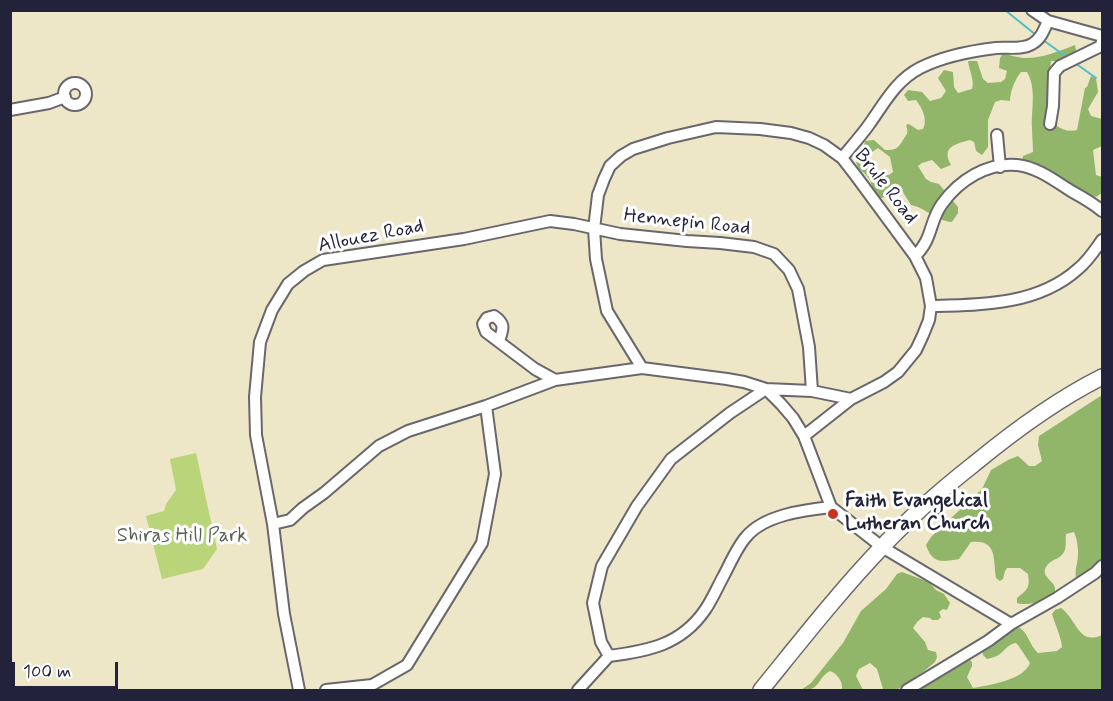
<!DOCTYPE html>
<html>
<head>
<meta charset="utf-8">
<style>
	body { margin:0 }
	#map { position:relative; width:1113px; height:701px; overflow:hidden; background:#ede6c7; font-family:Mynerve,sans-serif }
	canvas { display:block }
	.frame { position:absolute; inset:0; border:12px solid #22223b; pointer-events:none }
	.scale { position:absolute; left:12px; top:662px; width:106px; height:27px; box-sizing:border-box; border:3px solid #22223b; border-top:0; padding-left:8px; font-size:18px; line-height:21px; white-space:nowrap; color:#22223b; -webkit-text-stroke:4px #fff; paint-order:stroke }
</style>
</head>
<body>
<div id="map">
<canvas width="1113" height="701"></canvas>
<div class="frame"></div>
<div class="scale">100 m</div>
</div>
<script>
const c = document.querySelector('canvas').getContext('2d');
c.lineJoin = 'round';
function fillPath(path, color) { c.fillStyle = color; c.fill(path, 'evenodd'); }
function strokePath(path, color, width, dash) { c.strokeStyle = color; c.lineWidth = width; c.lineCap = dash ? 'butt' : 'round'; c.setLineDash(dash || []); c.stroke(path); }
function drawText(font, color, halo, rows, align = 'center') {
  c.font = font + ' Mynerve,sans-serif'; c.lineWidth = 6; c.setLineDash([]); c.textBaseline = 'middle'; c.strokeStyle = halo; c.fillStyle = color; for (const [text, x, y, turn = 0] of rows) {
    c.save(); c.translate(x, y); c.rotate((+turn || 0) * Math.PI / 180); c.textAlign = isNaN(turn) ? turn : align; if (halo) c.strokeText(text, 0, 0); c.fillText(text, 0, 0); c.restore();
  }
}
fillPath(new Path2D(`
	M196,453L217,549L203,569L162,579L146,516L164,511L166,504L176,490L170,459Z`), '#b9d479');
fillPath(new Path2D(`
	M1075,45L1077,55L1060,61H1051L1045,127H1050L1056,125C1062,130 1069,132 1077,130L1085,88L1087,87L1091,76L1096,78L1098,92L1088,109L1091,116L1102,119V146L1093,150L1096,175L1102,177V193L1096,197L1077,191L1069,183L1022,161L1023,156L1033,152C1033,144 1032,136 1032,128C1031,109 1037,89 1027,72H1021C1015,79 1010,92 1010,101L1001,100L995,102L988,120V147L982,155L976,151L974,142L970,140C955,144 941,147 951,165L941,169L932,160L922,163L918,166L926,179L931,182L939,184L958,207V213L952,222C936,221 926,208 911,205L901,189L886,197L880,198L873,194C872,189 872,183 869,179C864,169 856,172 856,158C867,158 875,166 881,175H889L893,172L890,157L878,148L872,152L867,151L864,145L865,141L874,140L885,150C895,150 898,149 903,140C907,134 909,133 906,125L909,124L918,130L923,129C928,119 922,108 916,100L908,101L904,95L908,90L922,92L930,101L941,98L946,91L938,78L944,70L953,72L954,87L958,93L972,89C975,81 969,70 968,61H977L983,79L988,83L1001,82L1005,79L1007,71L999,68L1000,58L1003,53C1009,55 1016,57 1023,58C1041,59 1059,51 1075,45Z
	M1102,395V559C1095,567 1087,577 1076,578C1075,572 1076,569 1077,563C1079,553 1078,541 1074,532L1066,534C1065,541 1067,546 1064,552C1060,560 1050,559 1046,567C1040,578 1057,581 1055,591C1052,602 1026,606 1017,603V598C1028,589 1030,588 1028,574L1020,568H1007L1005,571L1003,579L1000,581L996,578C993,560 998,539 971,542L959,559C942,562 932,564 926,545L931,537L982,489L991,470L1008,460L1018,456L1029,466H1035L1042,461L1038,445L1039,436Z
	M902,572L929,582L936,590L944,594L950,603L947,610L943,609L939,612L941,617L938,620H932L930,618L923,617L917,622L913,628L925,642L928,650L936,652L937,657L935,662L923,672L898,689L887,690L883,689L877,669L870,663L859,669L856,676L863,690H842C843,682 838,674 830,671C816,679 821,691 801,690L811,683L843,643L861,611L886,589L897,574Z
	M1061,608C1077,619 1078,646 1102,635V690H917L920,686L964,660L969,659L972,662V666L967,677L973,688C990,685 1024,680 1030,663L1018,645L1016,643C1009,644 1006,649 1000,654C996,657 991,658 987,659L983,655L982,649L1014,626C1028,628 1028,644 1038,653L1057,651L1062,647C1061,637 1055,624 1052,614L1055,610Z`), '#92b669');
strokePath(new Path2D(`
	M1005,10L1036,35
	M1043,40L1068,58
	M1075,63L1096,78`), '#50bdca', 2);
const minor = new Path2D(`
	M1032,10L1048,21L1102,36
	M64 94a11 11 0 1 1 22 0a11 11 0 1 1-22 0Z
	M10,110L49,103L65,97
	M1050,124L1053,106L1054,73L1060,66L1101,46L1102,41
	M997,135L1000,167
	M842,158C850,148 860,137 868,126C884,104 895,81 920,68C944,56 970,51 996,48C1008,47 1022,50 1032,44C1041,39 1044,30 1048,21
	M931,306C982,305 1038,305 1078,269C1088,261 1095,250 1102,240
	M499,341C503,329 506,324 494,316L487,318L483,324L486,332L535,369L555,380
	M642,368L607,311L596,259L594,229L598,195L604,179L610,166L621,156L633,149L668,138L716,127L760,129L791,133L809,138L824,145L842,158L856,176L915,256
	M804,436L851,399L884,382L898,372L916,350L923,335L929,320L931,306L926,278L915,256C933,239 929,222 942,204C959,180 988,162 1017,165C1037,167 1055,181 1071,191C1082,197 1093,203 1102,211
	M273,524L290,520L303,508L324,493L379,446L408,431L486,406L555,380L642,368L727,379L744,382L766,389L781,404L793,418L804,436L831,507L882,547L1011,624
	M609,656L601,642L593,603L602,566L637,506L671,459L730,413L766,389L812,391L851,399
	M299,690L284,614L273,524L256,435L255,397L260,342L272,310L288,284L304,271L323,260L464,239L550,221L574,224L620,234L687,241L720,243L754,247L774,254L789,270L798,289L809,347L812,391
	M326,690L372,685L407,665L482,543L495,474L486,406
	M578,690L609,656C648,651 681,645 705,610C712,600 717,588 723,577C729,566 737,547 746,537C764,515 804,510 831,507
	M907,690L988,641L1011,624L1057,598L1095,573L1102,566`);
const highway = new Path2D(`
	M761,690C800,642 839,592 882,547C910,517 941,490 974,464C1014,431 1056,400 1102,377`);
strokePath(minor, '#69676c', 14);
strokePath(highway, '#69676c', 18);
strokePath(minor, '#fff', 10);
strokePath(highway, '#fff', 15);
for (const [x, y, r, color] of [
	[833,514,6,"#c8321e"]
]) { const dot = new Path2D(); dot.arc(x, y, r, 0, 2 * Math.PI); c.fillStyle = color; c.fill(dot); strokePath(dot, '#fff', 2); }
drawText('20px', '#22223b', '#fff', [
	["Brule Road",885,187,52],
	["Hennepin Road",687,223,6],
	["Allouez Road",371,237,-11]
]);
drawText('bold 20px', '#22223b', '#fff', [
	["Faith Evangelical",845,502],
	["Lutheran Church",845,525]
], 'left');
drawText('20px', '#576051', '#fff', [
	["Shiras Hill Park",182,537]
]);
</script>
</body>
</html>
